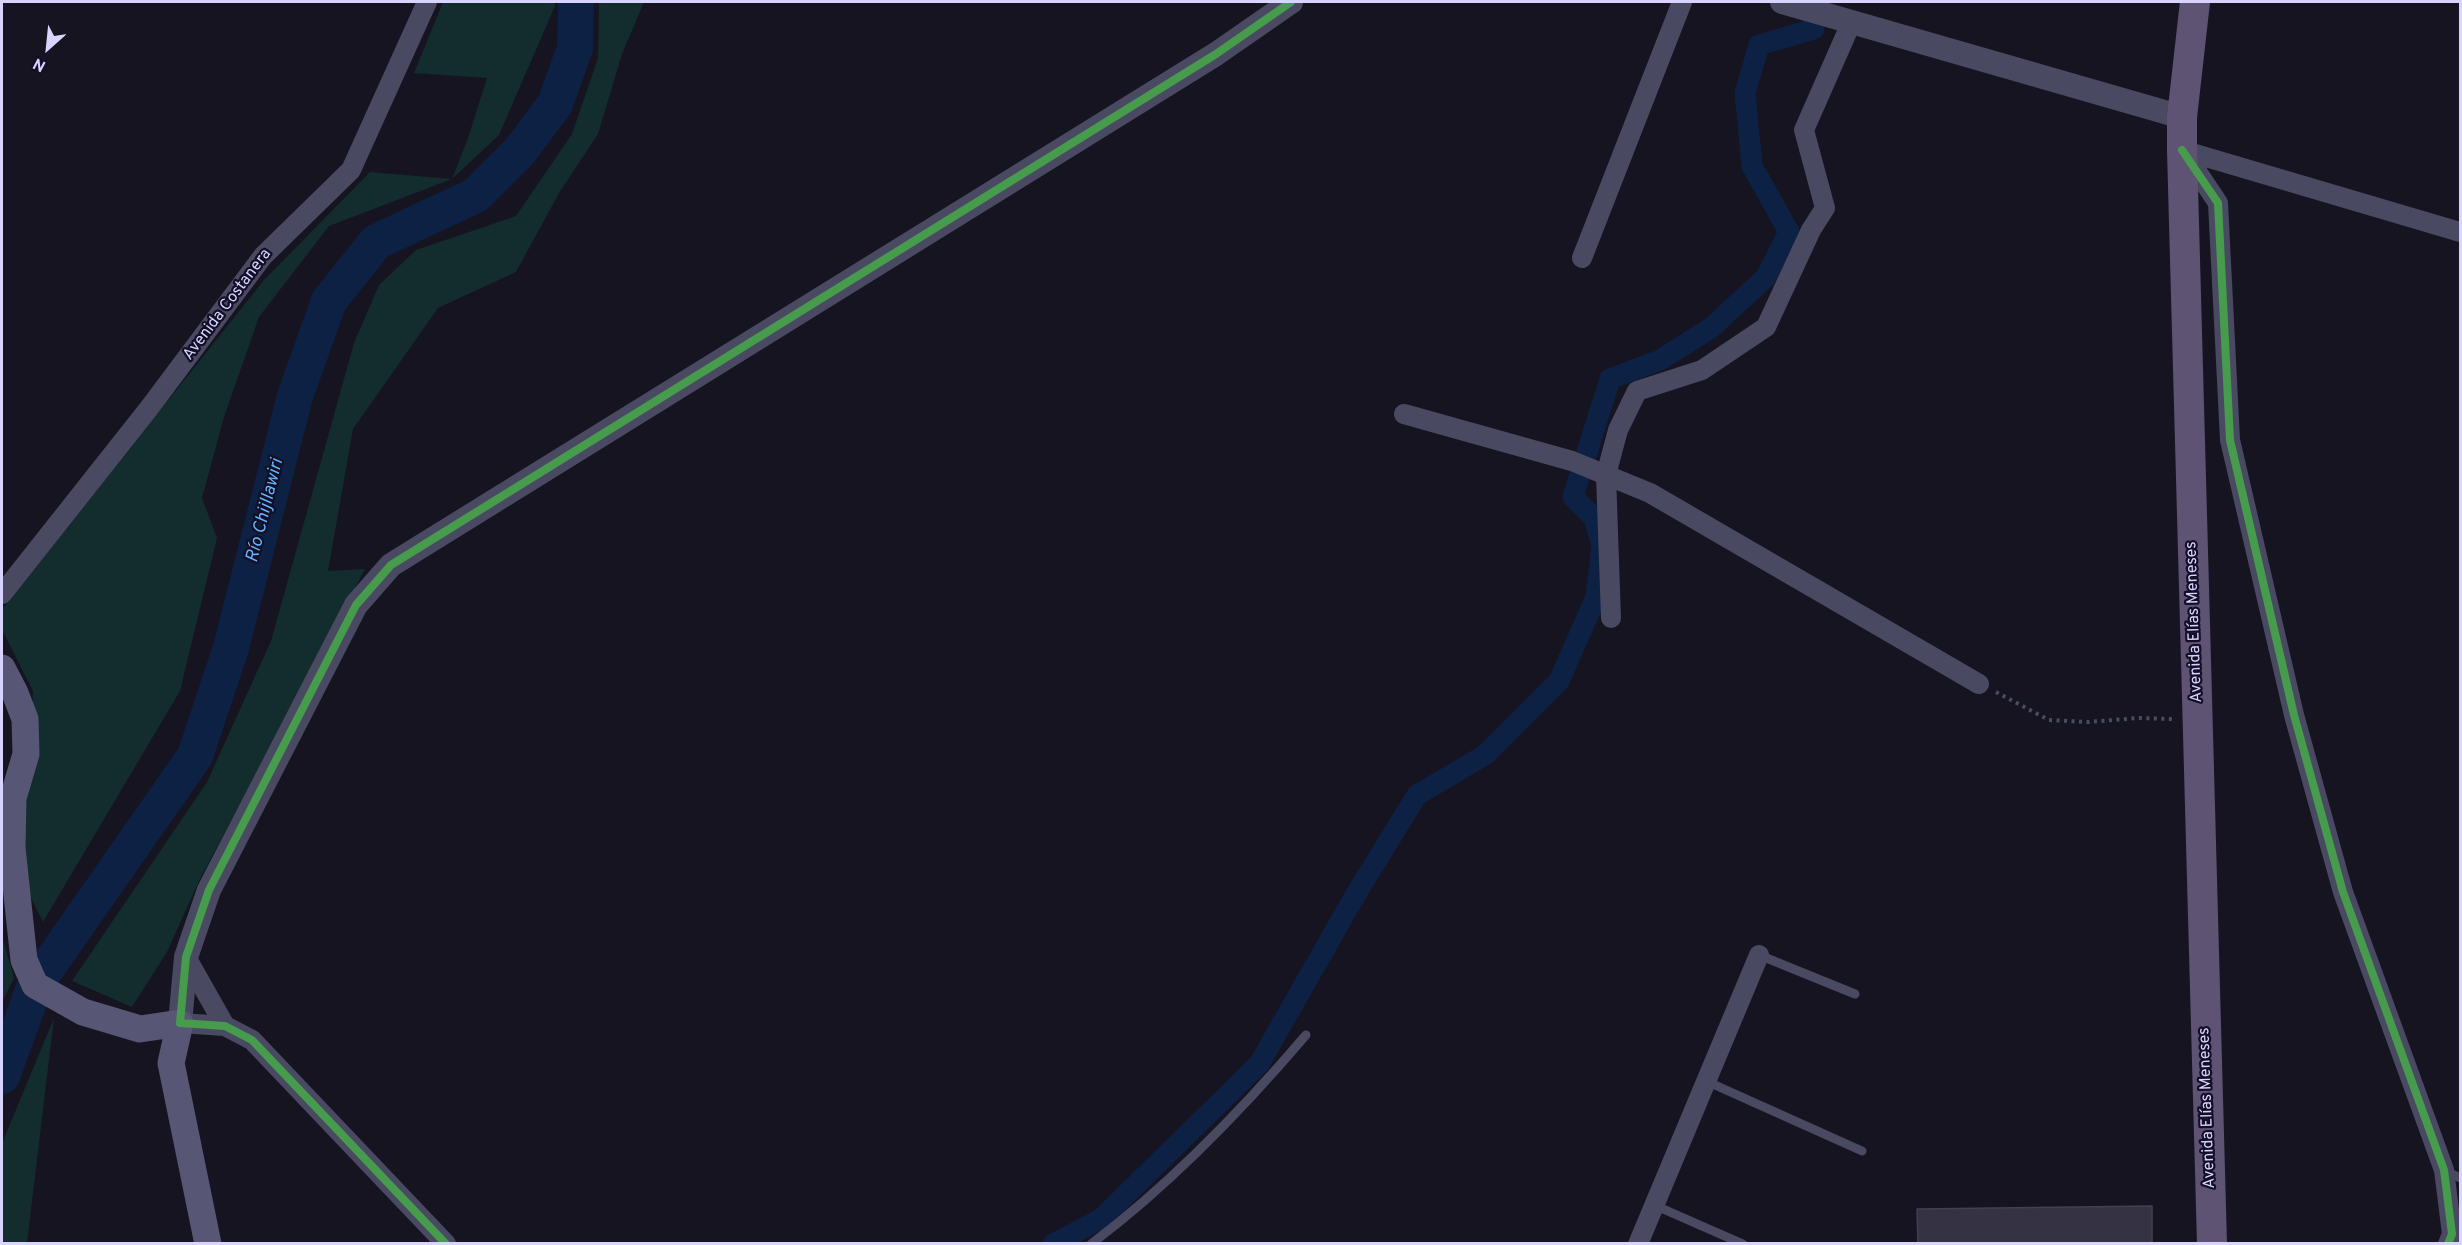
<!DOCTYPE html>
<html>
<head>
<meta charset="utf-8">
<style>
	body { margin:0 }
	#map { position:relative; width:2462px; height:1245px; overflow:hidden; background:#161421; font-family:Overpass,sans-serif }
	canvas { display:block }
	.frame { position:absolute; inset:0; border:3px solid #d9d4ff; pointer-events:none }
	.north { position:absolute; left:18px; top:18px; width:60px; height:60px; -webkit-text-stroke:4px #130f26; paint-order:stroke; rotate:207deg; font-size:16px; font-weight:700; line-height:24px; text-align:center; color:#d9d4ff }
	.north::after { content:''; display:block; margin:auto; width:21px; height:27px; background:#d9d4ff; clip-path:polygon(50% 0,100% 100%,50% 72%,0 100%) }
</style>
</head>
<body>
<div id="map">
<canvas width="2462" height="1245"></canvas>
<div class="frame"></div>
<div class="north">N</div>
</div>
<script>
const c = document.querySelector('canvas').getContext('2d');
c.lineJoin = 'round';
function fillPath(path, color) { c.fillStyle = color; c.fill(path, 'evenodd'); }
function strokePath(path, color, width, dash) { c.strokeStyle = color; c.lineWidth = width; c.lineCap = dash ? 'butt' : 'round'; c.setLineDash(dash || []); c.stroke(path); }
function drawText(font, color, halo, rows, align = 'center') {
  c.font = font + ' Overpass,sans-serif'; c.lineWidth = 4.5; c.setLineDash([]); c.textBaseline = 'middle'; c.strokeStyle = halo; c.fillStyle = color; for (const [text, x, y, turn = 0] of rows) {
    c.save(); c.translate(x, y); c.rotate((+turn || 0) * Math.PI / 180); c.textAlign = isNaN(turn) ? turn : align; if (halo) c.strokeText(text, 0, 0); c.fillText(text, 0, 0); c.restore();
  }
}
fillPath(new Path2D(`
	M443,2H555V6L499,135L452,179L329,226L259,317L224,417L202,498L217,538L180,691L43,922L7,849L29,773L33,691L2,630V609L264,280L370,172L452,179L468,138L487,78L414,73Z
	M599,2H644L622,54L598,134L559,193L516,272L438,308L353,429L328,571L365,569L199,881L167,952L132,1007L72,981L207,782L271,641L354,343L379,285L416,250L516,216L572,134L598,58Z
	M2,936L14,978L2,1002Z
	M54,1018L27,1243H2L3,1141Z`), '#132c2d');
strokePath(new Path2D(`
	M1053,1244L1101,1219L1259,1064L1356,894L1417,795L1485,755L1559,681L1596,597L1602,546L1594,518L1573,497L1610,379L1660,360L1711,328L1766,277L1789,232L1752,166L1745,93L1759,45L1814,29`), '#0d2144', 21);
strokePath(new Path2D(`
	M2,1076L35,985L195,756L231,648L295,396L329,301L376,242L476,195L520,151L555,104L575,48L576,2`), '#0d2144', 36);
const building = new Path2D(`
	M2152,1206V1244H1918L1917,1209Z`);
fillPath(building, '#343243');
strokePath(building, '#433f54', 1.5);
strokePath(new Path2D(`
	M1996,692L2049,720L2088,722L2139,718L2173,719`), '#44505f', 4, [3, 4.5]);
strokePath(new Path2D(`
	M1759,955L1855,994
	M1706,1081L1862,1151
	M2444,1170L2460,1178
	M1654,1205L1743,1244
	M1091,1244C1171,1184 1242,1110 1306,1035`), '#4a4962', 9);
strokePath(new Path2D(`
	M2182,150L2460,232
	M2184,152L2218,203L2230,440L2294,715L2343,892L2444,1170L2452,1234L2448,1244
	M1582,258L1682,2
	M1404,414L1572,461L1650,493L1979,684
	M2,594L150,407L263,256L351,170L427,2
	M1611,618L1606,475L1618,430L1637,391L1702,370L1766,327L1811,230L1825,208L1804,130L1852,21
	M186,957L225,1026
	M180,1023L225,1026L252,1040L446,1244
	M1638,1244L1759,955`), '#4a4962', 20);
strokePath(new Path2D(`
	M1782,2L2182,117
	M180,1023L186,957L209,890L356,605L391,565L1216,54L1291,2`), '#4a4962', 24);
strokePath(new Path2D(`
	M2,668L15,693L25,719L26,754L13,798L12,848L24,960L35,985L83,1012L140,1029L180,1023L171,1063L208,1244`), '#575674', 27);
strokePath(new Path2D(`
	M2195,2L2182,117V150L2212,1244`), '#5e5373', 30);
strokePath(new Path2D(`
	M2182,150L2218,203L2230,440L2294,715L2343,892L2444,1170L2452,1234L2448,1244
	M446,1244L252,1040L225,1026L180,1023L186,957L209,890L356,605L391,565L1216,54L1291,2`), '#469c4c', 8);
drawText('16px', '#d9d4ff', '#130f26', [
	["Avenida Costanera",228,305,-53],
	["Avenida Elías Meneses",2195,622,-92],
	["Avenida Elías Meneses",2208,1108,-92]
]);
drawText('italic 18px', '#62b6ff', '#130f26', [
	["Río Chijllawiri",266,511,-76]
]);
</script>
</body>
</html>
